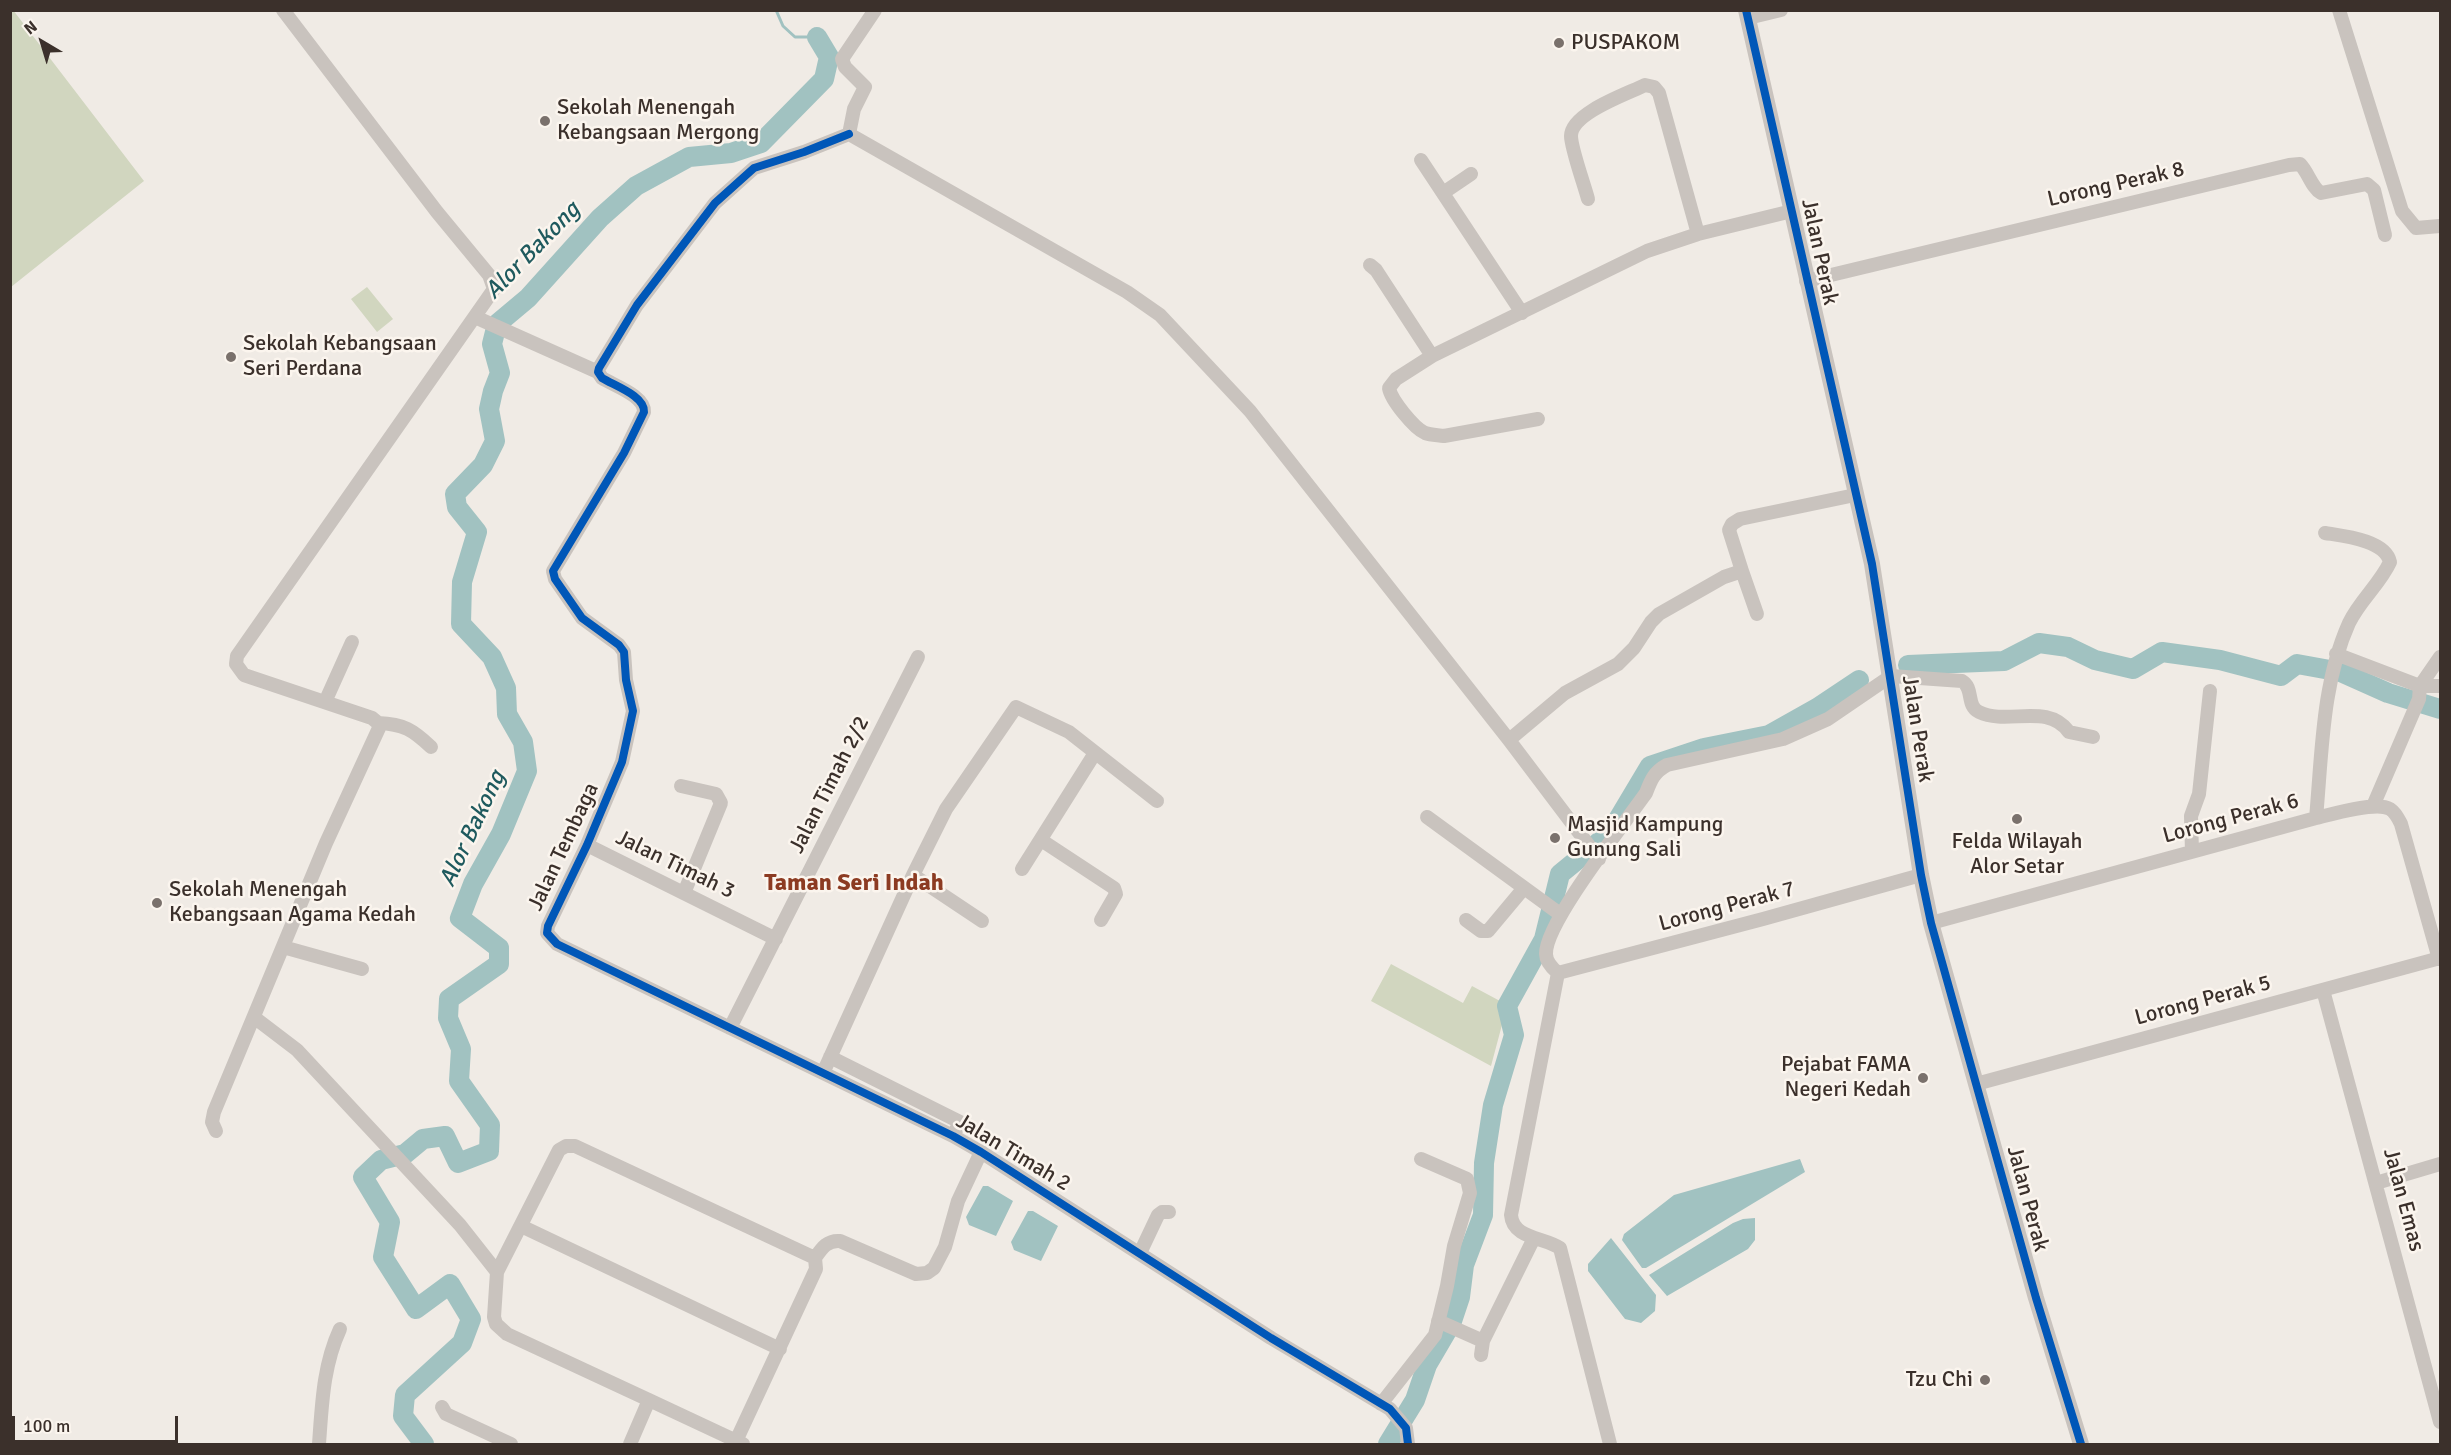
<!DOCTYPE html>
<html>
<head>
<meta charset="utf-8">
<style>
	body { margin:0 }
	#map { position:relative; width:2451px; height:1455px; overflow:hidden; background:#f0ebe5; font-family:Signika,sans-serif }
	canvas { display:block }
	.frame { position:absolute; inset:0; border:12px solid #3b302b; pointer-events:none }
	.north { position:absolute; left:12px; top:12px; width:60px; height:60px; -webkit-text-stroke:4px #fbf5ee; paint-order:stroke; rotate:322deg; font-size:16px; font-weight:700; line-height:24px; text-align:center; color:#3b302b }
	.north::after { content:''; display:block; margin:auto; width:21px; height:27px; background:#3b302b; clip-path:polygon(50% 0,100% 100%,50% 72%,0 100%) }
	.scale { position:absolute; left:12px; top:1416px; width:166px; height:27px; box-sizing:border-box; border:3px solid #3b302b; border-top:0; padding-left:8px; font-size:18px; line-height:21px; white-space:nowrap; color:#3b302b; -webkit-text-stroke:4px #fbf5ee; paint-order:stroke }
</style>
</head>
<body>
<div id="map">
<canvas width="2451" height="1455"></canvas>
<div class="frame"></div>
<div class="north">N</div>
<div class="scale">100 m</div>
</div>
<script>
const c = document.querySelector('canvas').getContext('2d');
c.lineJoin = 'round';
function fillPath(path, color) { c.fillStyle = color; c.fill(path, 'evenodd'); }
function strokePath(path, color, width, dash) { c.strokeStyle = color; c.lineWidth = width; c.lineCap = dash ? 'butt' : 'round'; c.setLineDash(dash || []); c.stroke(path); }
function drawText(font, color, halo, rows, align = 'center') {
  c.font = font + ' Signika,sans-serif'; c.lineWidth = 5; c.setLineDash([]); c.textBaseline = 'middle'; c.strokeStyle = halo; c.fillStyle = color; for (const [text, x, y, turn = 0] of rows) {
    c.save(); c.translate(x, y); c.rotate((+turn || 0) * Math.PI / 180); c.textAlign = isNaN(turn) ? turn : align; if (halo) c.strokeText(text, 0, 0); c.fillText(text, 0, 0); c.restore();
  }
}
fillPath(new Path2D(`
	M13,10L144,181L11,287L10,11Z
	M367,287L393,319L377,332L351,299Z
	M1391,964L1463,1003L1472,986L1500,1001L1498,1011L1503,1021L1491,1066L1371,1001Z`), '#d1d6bf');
fillPath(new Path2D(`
	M1800,1159L1805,1172L1646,1268H1642L1622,1240L1624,1234L1674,1195Z
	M983,1186H988L1013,1201L996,1236L969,1225L966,1217Z
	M1028,1211H1033L1058,1226L1041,1261L1014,1250L1011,1242Z
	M1755,1218V1240L1748,1249L1667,1296L1649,1275L1733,1223L1743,1219Z
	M1611,1238L1656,1295L1655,1311L1641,1323L1625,1319L1588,1271V1264Z`), '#a1c2c1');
strokePath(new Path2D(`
	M776,10L783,26L795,37H817`), '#a1c2c1', 3);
strokePath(new Path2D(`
	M1908,665L2004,661L2039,643L2068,647L2095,660L2133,669L2162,652L2220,660L2281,676L2297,664L2341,672L2388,693L2440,709
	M424,1444L403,1416L405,1395L462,1343L471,1319L450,1284L416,1309L383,1257L390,1222L363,1177L381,1160L405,1154L423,1139L445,1136L458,1163L489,1151L490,1125L459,1081L461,1049L448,1018L449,999L499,964V948L460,918L473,884L501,834L527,771L523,742L507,714L506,688L492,657L461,624L462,582L477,532L457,507L455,494L483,465L495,441L489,409L493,391L500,373L492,344L497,324L528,298L600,218L636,186L689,157L731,153L761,143L824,79L829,57L817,37
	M1388,1444L1415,1400L1427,1365L1451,1324L1460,1297L1464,1265L1483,1215L1484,1163L1493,1105L1514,1035L1507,1006L1544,939L1560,874L1610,833L1650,766L1704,748L1769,735L1817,708L1859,680`), '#a1c2c1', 20);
strokePath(new Path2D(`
	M2339,10L2402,211L2416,228L2440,226
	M1748,18L1781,10
	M849,134L804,152L754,168L715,203L637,305L599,368L598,372L602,378C615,386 645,396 644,412L624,453L553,571L555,579L582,618L619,645L624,652L626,680L633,711L622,762L587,845L548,926L547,933L557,944L953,1136L981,1152L1271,1338L1390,1409L1406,1428L1408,1444
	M849,134L1127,292L1160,315L1250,411L1509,740L1599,859
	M849,134L854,109L865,87L845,67L842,59L875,10
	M1421,160L1522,313
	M1443,193L1471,174
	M1588,199C1584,184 1571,148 1571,136C1571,113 1627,94 1645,85L1654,87L1659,93L1698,234
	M1370,265L1376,270L1432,356
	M1806,281L2289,165L2300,164C2308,172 2312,188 2321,193L2367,184L2374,190L2385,235
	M475,317L598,372
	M1538,419L1444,436C1438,435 1431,435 1425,433C1414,428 1391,400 1389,388L1396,379L1432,356L1647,251L1698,234L1792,211
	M1742,571L1757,614
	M2336,654L2420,686H2440
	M325,702L352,642
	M378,723C404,724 413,730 431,747
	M1509,740L1565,693L1618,664L1634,648L1651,622L1659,614L1724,577L1742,571L1729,530L1732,524L1740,519L1855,495
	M681,786L716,794L721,803L684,893
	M2373,806L2419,699L2420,686L2440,657
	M1427,817L1560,914
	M2316,818C2322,753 2322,683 2349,623C2360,600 2380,584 2390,562C2385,540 2343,536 2325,533
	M1041,840L1114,888L1116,894L1101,920
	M587,845L776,939
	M2192,852L2191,816L2199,794L2210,691
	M1022,869L1095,753
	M913,875L982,921
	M1921,875L1763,919L1558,973C1552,968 1546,962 1546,954C1545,923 1625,823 1646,793C1651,780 1654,772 1667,765L1783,739L1828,719L1891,676L1962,681C1974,688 1966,706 1979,712C2008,726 2047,702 2069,732L2093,737
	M1466,920L1481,931H1488L1524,888
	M1931,923L2316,818C2333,814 2376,801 2390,809C2396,813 2398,818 2401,824L2439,959
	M283,947L362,969
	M1558,973L1511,1215C1513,1239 1544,1237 1560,1248L1610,1444
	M2323,990L2440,1422
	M255,1018L297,1050L460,1225L497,1272
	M730,1028L918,657
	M830,1057L960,1122L953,1136
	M823,1073L913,875L946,809L1016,707L1069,732L1157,801
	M1976,1084L2440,958
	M216,1131L212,1122L214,1112L326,843L379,728L378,723L372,718L244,675L236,664L237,656L494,289L489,275L437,212L283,10
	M2376,1183L2440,1164
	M521,1226L780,1349
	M1140,1253L1158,1215L1162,1212H1169
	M1438,1321L1483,1341
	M1481,1355L1483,1341L1534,1238
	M649,1400L507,1334L496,1324L494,1317L497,1272L559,1150L566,1146H575L815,1258
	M1381,1404L1435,1335L1447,1286L1454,1246L1470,1193L1467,1179L1421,1159
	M442,1407L446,1414L511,1444
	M736,1441L816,1269L815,1258C822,1248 827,1240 840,1241L916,1274L927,1273L934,1268L945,1247L958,1201L981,1152
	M319,1444C322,1404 323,1366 340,1329
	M630,1444L649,1400L743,1444`), '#c9c3be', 14);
strokePath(new Path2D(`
	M1746,10L1872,564L1921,875L1931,923L2036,1298L2081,1444`), '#c9c3be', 16);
strokePath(new Path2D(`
	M1746,10L1872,564L1921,875L1931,923L2036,1298L2081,1444
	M849,134L804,152L754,168L715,203L637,305L599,368L598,372L602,378C615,386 645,396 644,412L624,453L553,571L555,579L582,618L619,645L624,652L626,680L633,711L622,762L587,845L548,926L547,933L557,944L953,1136L981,1152L1271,1338L1390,1409L1406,1428L1408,1444`), '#0057b8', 8);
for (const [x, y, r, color] of [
	[1559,43,6,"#7a716c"],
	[545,121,6,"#7a716c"],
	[231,357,6,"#7a716c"],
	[2017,819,6,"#7a716c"],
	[1555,838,6,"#7a716c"],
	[157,903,6,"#7a716c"],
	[1923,1078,6,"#7a716c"],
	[1985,1380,6,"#7a716c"]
]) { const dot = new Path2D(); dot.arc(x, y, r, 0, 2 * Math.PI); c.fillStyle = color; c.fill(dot); strokePath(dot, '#fbf5ee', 2); }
drawText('22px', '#3b302b', '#fbf5ee', [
	["PUSPAKOM",1571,43],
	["Sekolah Menengah",557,108],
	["Kebangsaan Mergong",557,133],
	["Sekolah Kebangsaan",243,344],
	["Seri Perdana",243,369],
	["Masjid Kampung",1567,825],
	["Gunung Sali",1567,850],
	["Felda Wilayah",2017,842,"center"],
	["Alor Setar",2017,867,"center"],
	["Sekolah Menengah",169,890],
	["Kebangsaan Agama Kedah",169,915],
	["Pejabat FAMA",1911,1065,"right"],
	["Negeri Kedah",1911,1090,"right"],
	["Tzu Chi",1973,1380,"right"]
], 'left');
drawText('22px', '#3b302b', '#fbf5ee', [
	["Lorong Perak 8",2116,185,-13],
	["Jalan Perak",1819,252,78],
	["Jalan Perak",1917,729,81],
	["Jalan Timah 2/2",830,785,-63],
	["Lorong Perak 6",2231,819,-15],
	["Jalan Tembaga",564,847,-65],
	["Jalan Timah 3",675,865,26],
	["Lorong Perak 7",1727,907,-15],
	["Lorong Perak 5",2203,1001,-15],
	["Jalan Timah 2",1013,1153,31],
	["Jalan Perak",2027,1199,75],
	["Jalan Emas",2403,1200,75]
]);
drawText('italic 24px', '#1f5a5e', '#fbf5ee', [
	["Alor Bakong",533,251,-46],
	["Alor Bakong",473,829,-65]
]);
drawText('bold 24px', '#8c3b22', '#fbf5ee', [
	["Taman Seri Indah",854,884]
]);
</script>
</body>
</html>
